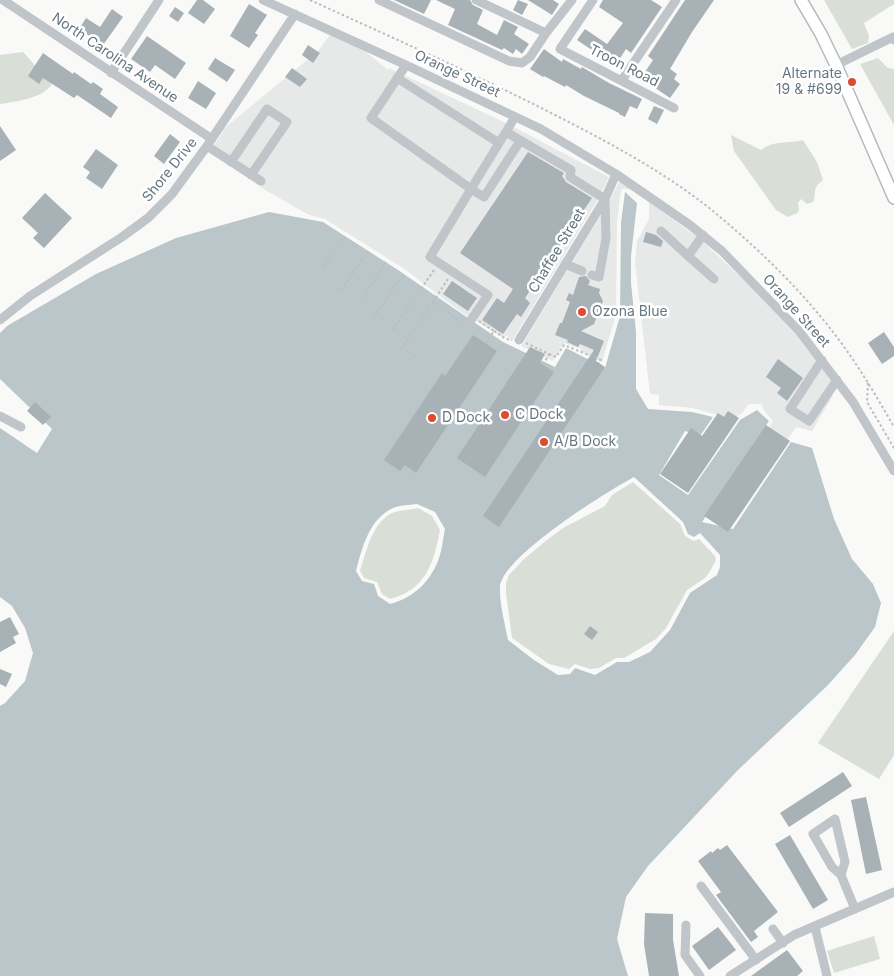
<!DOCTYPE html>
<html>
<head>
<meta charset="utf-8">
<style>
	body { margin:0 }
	canvas { display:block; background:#f9f9f7 }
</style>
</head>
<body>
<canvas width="894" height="976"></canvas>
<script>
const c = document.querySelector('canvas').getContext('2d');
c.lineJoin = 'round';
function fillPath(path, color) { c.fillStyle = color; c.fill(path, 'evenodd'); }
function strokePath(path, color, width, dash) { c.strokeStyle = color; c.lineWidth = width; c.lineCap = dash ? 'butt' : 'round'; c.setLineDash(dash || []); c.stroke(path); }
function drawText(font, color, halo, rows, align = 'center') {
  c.font = font + ' Inter,sans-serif'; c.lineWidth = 5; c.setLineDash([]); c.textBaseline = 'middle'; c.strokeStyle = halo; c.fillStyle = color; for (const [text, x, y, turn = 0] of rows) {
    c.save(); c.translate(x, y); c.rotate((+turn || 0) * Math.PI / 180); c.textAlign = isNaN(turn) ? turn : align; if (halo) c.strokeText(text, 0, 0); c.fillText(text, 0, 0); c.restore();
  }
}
fillPath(new Path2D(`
	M330,35L365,51L388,70L389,68L508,124L609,177L600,196L512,341L506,335L504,338L461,312L403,268L325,219L309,215L265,190L210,152L226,127L318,51Z
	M619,182L629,188V190L624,188L621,190L617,222L616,315L602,362L580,351L581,349L564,343L553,361L521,346L609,202Z
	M649,202L700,239L747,283L795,334L836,386L831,399L812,431L796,427L730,524L712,515L773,421L765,412L761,404H749L742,413L701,440L718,417L717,415L693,408L659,405V395L650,394L635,263L637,241L649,219Z`), '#e7e9e8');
fillPath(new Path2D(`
	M824,0H894V4L864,23L869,36L868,43L852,49Z
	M23,52L52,84C44,98 15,102 0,104V55Z
	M878,58L888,68L894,69V125L860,64Z
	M731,135L761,150C774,140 788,144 803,140L817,162L823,180C812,188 817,191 813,202L807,204L801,199L798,203L799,210L797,213L788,217L776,210L734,151Z
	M633,482L680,524L685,536L694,541L699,539L715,556L716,560L709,573L705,578L687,590L666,628L656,639L624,658H616L599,668L590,669L575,664L569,669L549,664L512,638L506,593V583L509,575L524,559L547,540L563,528L605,506L612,495Z
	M418,508L432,516L440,530C434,562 426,590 390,599L382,594L377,582L364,578L360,571C366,552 373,519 395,512C402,510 410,510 418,508Z
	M894,631V755L879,779L818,743Z
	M874,936L880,959L834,973L827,951Z`), '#d9ded6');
fillPath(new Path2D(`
	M625,192L637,203L631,256V283L636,332V389L648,409L692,412L713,417L700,436L685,431L659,475L688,495L740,420L757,410L769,421L702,522L733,529L791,442L812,448L834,519L852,559L873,584L881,603L875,627L855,655L827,686L738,770L648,866L626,897L617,939L628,976H0V706L5,703L25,681L33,653L25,628L12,606L0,597V428L37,453L52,429L0,379V333L7,326L96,274L176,238L269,212L323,222L398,270L503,342L555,367L566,348L605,368L620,316L621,223ZM634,477L683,522L688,534L694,537L700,533L720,555V567L717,575L690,593L670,630L650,652L629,662H617L595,675L575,668L570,674L558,675L534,660L508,640C505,625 499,601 500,587C502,557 606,492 634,477ZM417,504L435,512L445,529C443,539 442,551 438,561C429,583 413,598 390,604L378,596L374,584L362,581L356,571C362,548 369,519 393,508C400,505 409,505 417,504Z`), '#bac6ca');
fillPath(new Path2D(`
	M197,0H203L215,9L204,24L188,13Z
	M394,0H431L424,14Z
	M436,0H470L473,5L483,10L477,24L497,35L504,20L518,27L514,34L529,44L522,54L516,49L513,54L504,48L502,50L448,25L455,9Z
	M518,0L528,4L522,15L513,10Z
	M528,0H553L559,4L552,15Z
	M603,0H651L662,7L631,53L626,49L617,63L597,50L595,52L577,40L585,29L607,44L623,23L599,7Z
	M685,0H714L692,32L670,69L677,74L674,79L680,84L670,98L636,75L640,68L645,72L653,60L648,56Z
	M249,4L267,15L255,33L258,35L249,48L230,36Z
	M175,7L184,13L178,22L169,16Z
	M112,9L123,17L103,45L79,29L86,18L100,27Z
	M147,36L186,63L175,79L155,65L150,72L131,59Z
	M308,45L320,53L313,63L302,55Z
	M544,49L562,62L563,59L581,69L582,67L609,83L642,99L637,109L630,106L625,117L619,114V113L584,96L566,85L565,87L544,76L543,77L530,69Z
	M43,53L73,74L74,72L91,84L93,82L103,89L100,94L118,107L111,118L77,95L74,98L43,78L39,84L28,76Z
	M215,58L235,70L227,82L208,69Z
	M292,68L307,79L300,87L285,77Z
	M198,81L216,93L206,109L188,98Z
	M654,106L664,110L657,124L648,119Z
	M0,126L16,150L0,161Z
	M170,134L180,142L164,164L154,156Z
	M96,149L118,165L102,189L86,178L90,172L83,167Z
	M528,152L564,173L562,176L566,182L592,198L525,298L530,303L521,317L517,314L503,334L482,320L497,298L504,303L513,289L460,253Z
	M45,193L72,218L44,248L33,238L38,233L22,218Z
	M646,232L656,235L663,241L661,247L643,242Z
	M586,276L590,281L588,285L600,289L599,293L603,301L594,324L581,331L604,341L596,361L605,367L499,527L483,516L594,350L580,344L578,347L567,342L568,340L555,335L560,323H562L570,302L566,300L569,293L573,295L579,277Z
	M452,281L477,298L468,311L443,294Z
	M884,332L894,347V356L882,364L868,343Z
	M473,335L497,351L416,473L405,465L400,471L384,460L442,373L445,376Z
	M530,347L545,354L540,363L554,372L485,477L457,458Z
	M778,359L803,378L787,401L777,393L781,388L766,377Z
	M35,402L51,417L43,425L27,411Z
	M728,411L739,418L688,493L660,474L691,428L702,436L718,413L724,417Z
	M766,425L790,441L728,532L704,516Z
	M10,617L19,634L13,637L16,643L0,652V622Z
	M590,626L598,632L592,640L584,634Z
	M0,669L12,674L6,687L0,684Z
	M843,772L852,786L789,827L780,813Z
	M866,797L882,870L866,874L851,800Z
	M790,835L828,900L813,909L775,844Z
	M727,845L778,912L754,931L758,937L751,942L716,895L721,892L698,861L711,851L712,853L718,848L720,850Z
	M645,913L673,914V940L679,976H649L644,944Z
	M718,927L736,950L709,970L692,946Z
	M787,950L803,971L797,976H751Z`), '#a7b1b6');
const major = new Path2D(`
	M801,0L821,34L836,65L894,198`);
strokePath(major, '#b4babd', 14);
strokePath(new Path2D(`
	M310,0C393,38 477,75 559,117C610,143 662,171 708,207C757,247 804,292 842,344C861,370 878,399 894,427
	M324,266L344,236
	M341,290L368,251
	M363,297L386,262
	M433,302L448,279
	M373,318L404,274
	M479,321L494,331L486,343
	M393,330L434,270
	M494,331L506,339L512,340
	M526,343L549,354L543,365
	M549,354L556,357L564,345L601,360L599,363
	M416,357L402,348L433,302L462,322
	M868,383L867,402L894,448`), '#bbbec1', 2, [2.5, 2.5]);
strokePath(new Path2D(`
	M3,0L212,139
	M263,0L406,65L541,129L616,174L690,225L722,251L799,331L853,402L894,471
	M379,0L509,61L522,63L530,57L546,33L572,0
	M476,0L546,33
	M593,0L560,49L674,108
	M406,65L371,118L471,189L515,117
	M836,65L893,37L894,40
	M111,73L159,0
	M397,78L499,143
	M622,80L676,0
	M506,132L571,170L570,177L605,199L606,238L599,277L592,275
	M207,146L261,181
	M231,162L267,109L287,122L251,175
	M661,231L688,256L703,235
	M688,256L714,279
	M565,264L582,271
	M0,320L30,296L122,237L148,218L172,194L207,146L295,14
	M471,320L488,295L430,257L471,189L484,197L520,141
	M519,340L605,199L616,174
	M822,360L790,409L809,421L837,380
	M0,416L21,427
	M841,875L845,862L835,819L813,834L832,867L841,875L855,909
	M701,886L756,960
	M686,925L685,955L700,976
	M815,927L827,976
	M773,929L783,943
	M730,976L794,935L894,892`), '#c0c5c9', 9);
strokePath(major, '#fff', 11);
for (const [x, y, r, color] of [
	[852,82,5,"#de4b31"],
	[582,312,5,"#de4b31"],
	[505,415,5,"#de4b31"],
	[432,418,5,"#de4b31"],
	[544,442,5,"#de4b31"]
]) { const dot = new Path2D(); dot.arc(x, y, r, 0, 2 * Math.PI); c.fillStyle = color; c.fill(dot); strokePath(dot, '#fff', 2); }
drawText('14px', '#657781', '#fff', [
	["North Carolina Avenue",115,58,34],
	["Troon Road",624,66,27],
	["Orange Street",457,74,25],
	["Shore Drive",170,170,-51],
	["Chaffee Street",557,251,-59],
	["Orange Street",796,311,48]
]);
drawText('14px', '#657781', '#fff', [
	["Alternate",842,74,"right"],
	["19 & #699",842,90,"right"],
	["Ozona Blue",592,312],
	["C Dock",515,415],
	["D Dock",442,418],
	["A/B Dock",554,442]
], 'left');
</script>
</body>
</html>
